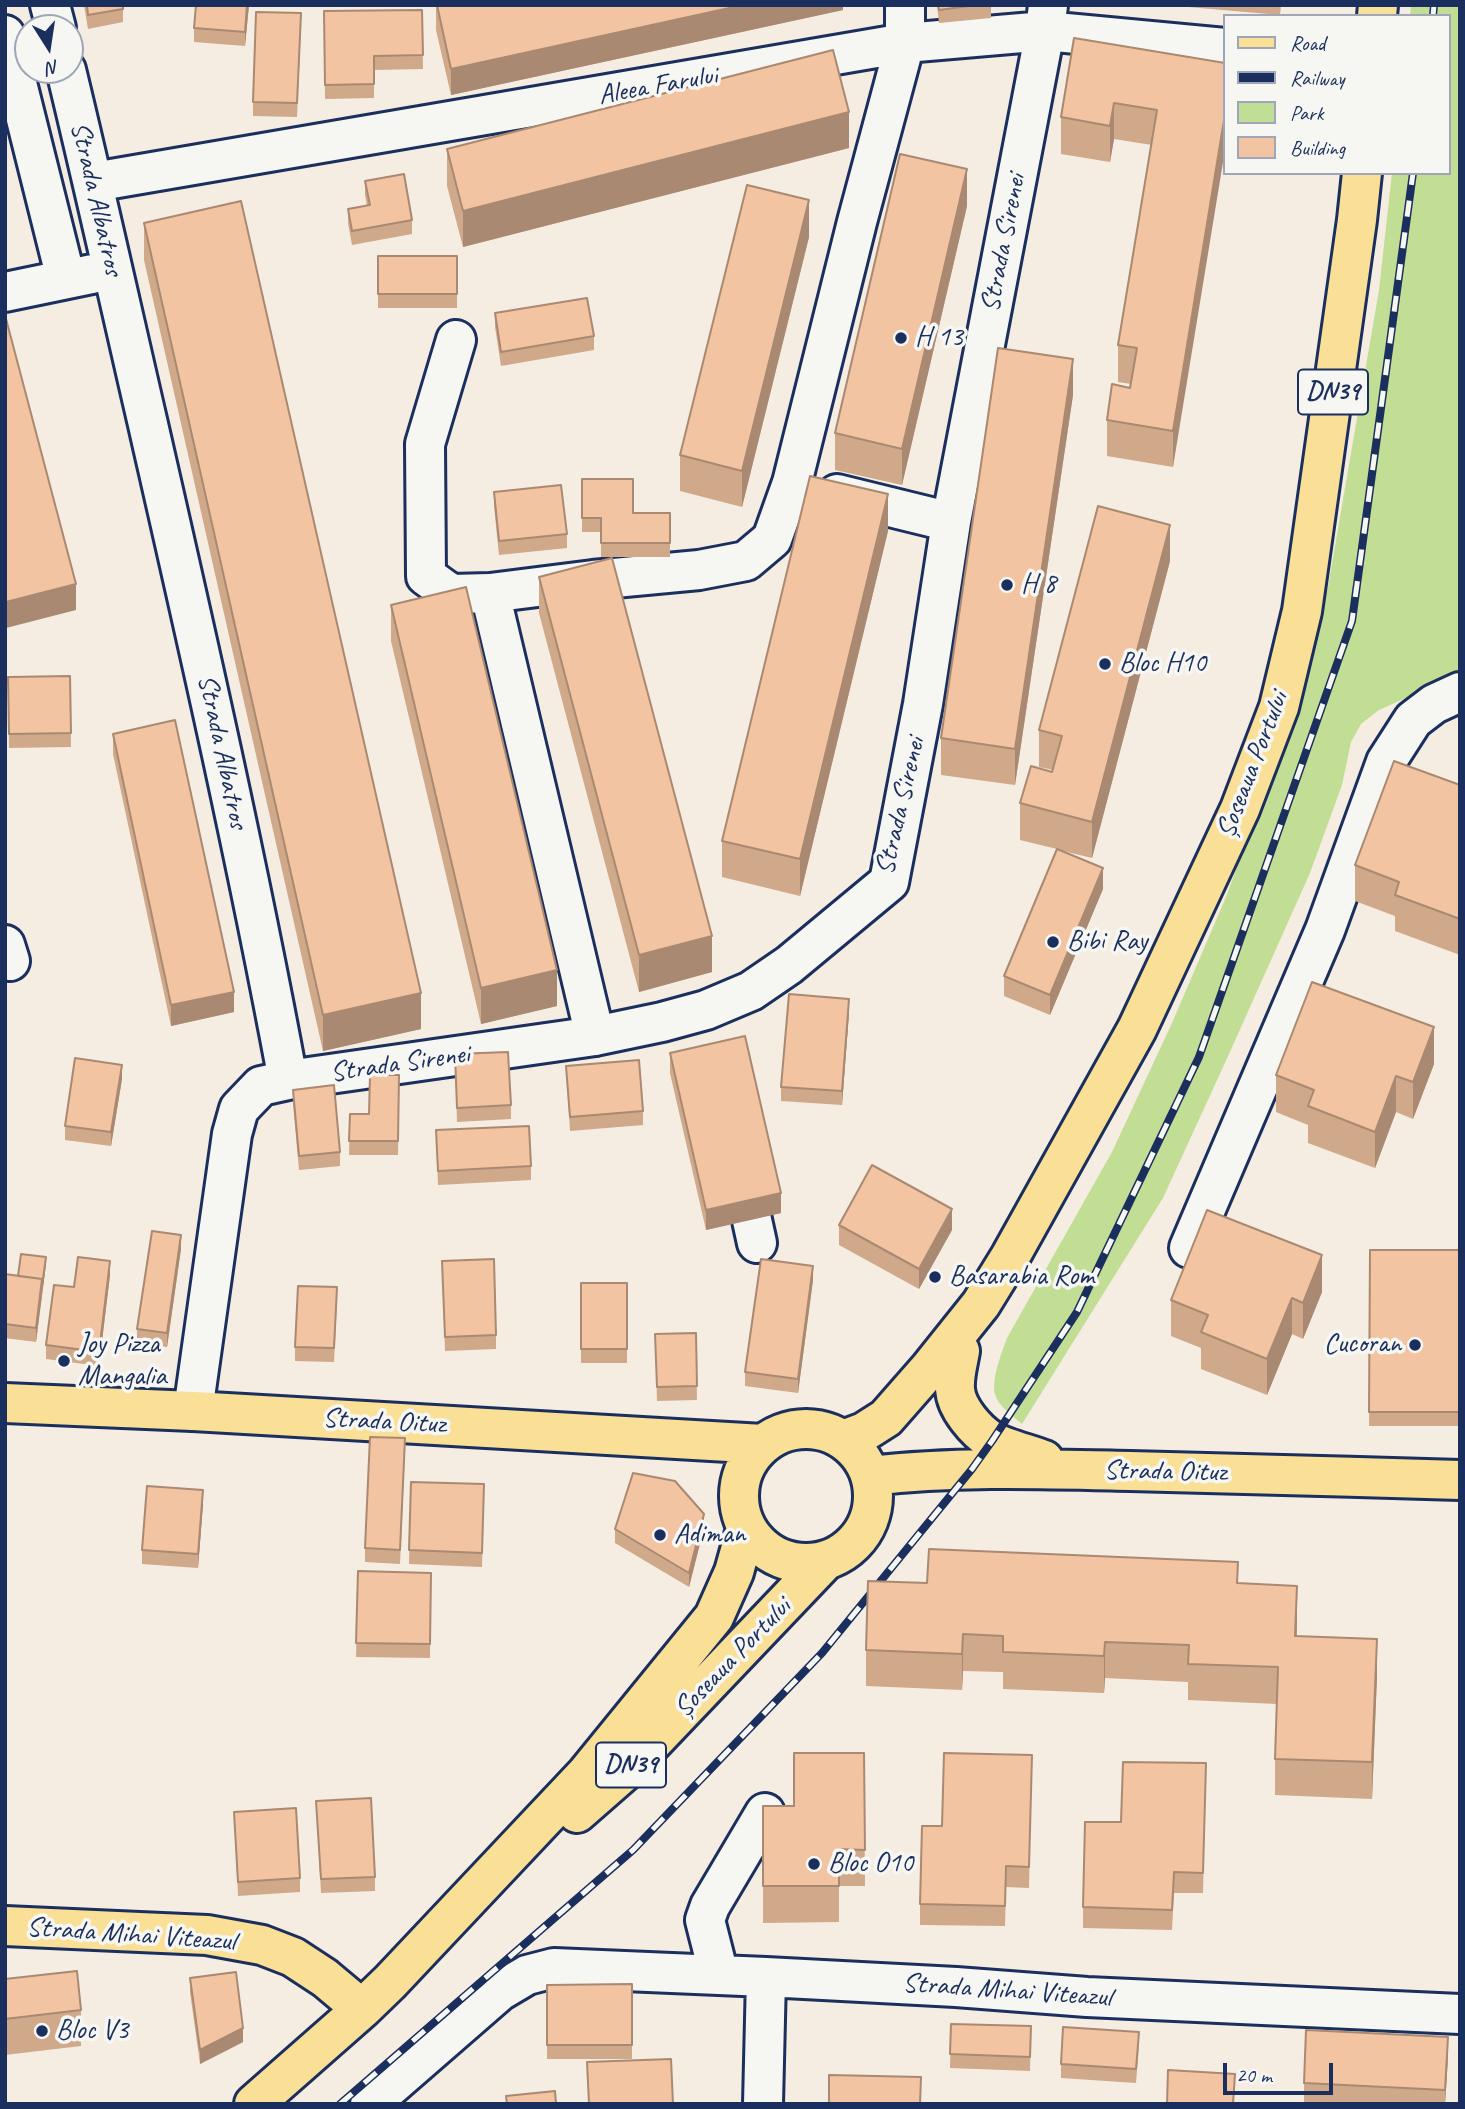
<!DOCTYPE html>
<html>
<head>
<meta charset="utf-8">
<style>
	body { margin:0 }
	#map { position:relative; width:1465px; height:2109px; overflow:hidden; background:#f5ece2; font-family:Caveat,sans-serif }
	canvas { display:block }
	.frame { position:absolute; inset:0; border:7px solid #1b2f5e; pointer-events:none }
	.legend { position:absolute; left:1223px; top:14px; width:228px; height:161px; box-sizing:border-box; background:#f6f6f2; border:2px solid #9ea6b7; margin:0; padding:9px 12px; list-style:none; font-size:21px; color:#1b2f5e }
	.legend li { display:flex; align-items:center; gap:14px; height:35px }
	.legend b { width:35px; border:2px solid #9ea6b7 }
	.north { position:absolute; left:14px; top:14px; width:70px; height:70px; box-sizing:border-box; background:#f6f6f2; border:2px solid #9ea6b7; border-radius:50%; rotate:168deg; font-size:19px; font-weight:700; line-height:28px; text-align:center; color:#1b2f5e }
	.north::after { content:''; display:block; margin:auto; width:24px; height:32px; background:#1b2f5e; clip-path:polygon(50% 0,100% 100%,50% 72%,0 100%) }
	.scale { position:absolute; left:1223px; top:2063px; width:110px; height:32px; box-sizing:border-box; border:4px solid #1b2f5e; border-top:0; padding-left:9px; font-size:21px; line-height:24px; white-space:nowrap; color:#1b2f5e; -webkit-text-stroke:5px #f6f6f2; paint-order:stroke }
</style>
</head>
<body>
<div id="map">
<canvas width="1465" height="2109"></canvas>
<div class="frame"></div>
<ul class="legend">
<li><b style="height:9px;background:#fadf96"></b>Road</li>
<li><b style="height:9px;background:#1b2f5e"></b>Railway</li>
<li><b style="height:19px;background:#c2dd94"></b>Park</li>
<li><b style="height:19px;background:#f2c4a1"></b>Building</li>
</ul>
<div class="north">N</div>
<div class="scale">20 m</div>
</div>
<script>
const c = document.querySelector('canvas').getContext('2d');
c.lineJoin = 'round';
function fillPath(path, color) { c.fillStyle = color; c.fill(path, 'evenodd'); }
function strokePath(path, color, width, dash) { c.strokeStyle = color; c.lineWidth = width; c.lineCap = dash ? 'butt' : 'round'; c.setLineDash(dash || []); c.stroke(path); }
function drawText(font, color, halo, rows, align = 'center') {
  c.font = font + ' Caveat,sans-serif'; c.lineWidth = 7; c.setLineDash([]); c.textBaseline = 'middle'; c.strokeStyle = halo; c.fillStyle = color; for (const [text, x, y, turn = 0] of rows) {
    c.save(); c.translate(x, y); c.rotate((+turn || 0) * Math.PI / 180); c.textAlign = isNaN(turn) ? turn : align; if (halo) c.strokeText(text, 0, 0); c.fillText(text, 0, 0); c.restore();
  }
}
fillPath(new Path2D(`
	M1411,5H1460V678L1410,696L1379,710L1361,724L1351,742L1342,785L1310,873L1229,1054L1163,1198L1022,1424C1013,1416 998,1406 995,1394C991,1380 1002,1352 1007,1338L1112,1152L1172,1023L1226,897L1279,752L1328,587L1379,290L1392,173H1449V16H1410Z`), '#c2dd94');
const minor = new Path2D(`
	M50,5L56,28
	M5,35L66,279
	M66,70C94,186 120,303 147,420C197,639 247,859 288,1080
	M94,182L905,43L1045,31L1225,48
	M5,292L92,274
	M456,340L425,444L426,576L451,594L490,593L593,580L699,570L746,561L772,539L792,483L857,222L905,43V5
	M837,494L951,522
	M490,593L595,1036
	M5,945L10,961
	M741,1170L757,1243
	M1189,1248L1325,930L1386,762L1413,720L1434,704L1460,692
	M193,1411L232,1134L239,1109L261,1086L288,1080L595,1036L662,1022L706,1010L751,991L789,965L889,882L923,704L951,522L1045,31L1048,5
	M719,1975L705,1920L710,1906L765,1813
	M370,2104L500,1991L527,1975L554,1968L766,1977L956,1987L1087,1997L1460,2014
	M763,2104L766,1977`);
const major = new Path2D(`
	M1377,16L1378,5
	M960,1351C958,1363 954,1376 955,1389C956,1408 976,1431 992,1441C1006,1449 1029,1454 1044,1460
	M5,1403L193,1411L763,1444
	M739 1496a67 67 0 1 1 134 0a67 67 0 1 1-134 0Z
	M843,1440L864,1432L886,1418L929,1369L981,1304L1010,1257L1137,1029L1240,809L1279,707L1302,611L1357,220L1362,173
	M870,1476C957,1466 1043,1469 1130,1471C1240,1473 1350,1477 1460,1480
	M577,1813L625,1771L825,1561
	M5,1926L207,1935L262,1945L293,1957L325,1978L362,2009
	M254,2104L362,2009L390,1982L587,1773L714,1617L734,1572L746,1529`);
strokePath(minor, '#1b2f5e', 44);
strokePath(major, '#1b2f5e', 44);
strokePath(minor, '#f6f6f2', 38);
strokePath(major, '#fadf96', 38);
const rail = new Path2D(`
	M1433,16L1434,5
	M340,2104L633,1850L822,1653L972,1469L992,1441L1077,1312L1199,1057L1352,621L1413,173`);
strokePath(rail, '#1b2f5e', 8);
strokePath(rail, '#f6f6f2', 5, [16]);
fillPath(new Path2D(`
	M84,5H123V22L88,29Z
	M249,5L245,46L194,42V28Z
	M436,5H843V10L451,95L436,30Z
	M937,5H991V18L939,23Z
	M1165,5H1281L1280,15Z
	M422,10L423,69L374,70V98L325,99L324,11Z
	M301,27L297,117L253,116V102Z
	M1225,63L1173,467L1107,456V420L1130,388L1131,384L1118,382V345L1152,145L1114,139L1110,162L1061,154V117Z
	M849,148L463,247L447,186V149Z
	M365,181L412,220V234L352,245L348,223V209L367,206L365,195Z
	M967,206L902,485L835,470V433Z
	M144,223L421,1029L323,1051L144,260Z
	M809,237L742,507L680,491V455Z
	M378,256H457V308H378Z
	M495,313L594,336V350L501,366L495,327Z
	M1073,395L1015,785L941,775V738Z
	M582,479L633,513H670V557H601V532H582Z
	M494,492L567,534V548L499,555L494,506Z
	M888,531L800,896L722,877V841Z
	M1170,561L1092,858L1059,850L1103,889L1050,1015L1004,996V976L1057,849L1020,840V803L1053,770L1039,767V730Z
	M539,577L712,972L639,992L539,613Z
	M391,605L557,1006L481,1024L391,641Z
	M70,676L71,747L9,748L8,677Z
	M113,734L234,1012L171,1026L113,754Z
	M1460,785V955L1395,931V916L1355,901V865Z
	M849,1013L842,1105L781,1101V1087Z
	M670,1053L781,1213L706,1230L670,1073Z
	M455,1054L511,1105V1119L457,1122Z
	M1434,1064L1413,1119L1396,1112L1375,1168L1308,1143V1125L1276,1112V1075Z
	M566,1066L643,1111V1125L570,1131Z
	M399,1075L398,1155H349L350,1114H369Z
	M122,1079L111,1146L65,1140V1126Z
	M293,1090L340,1152V1166L299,1170L293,1104Z
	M436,1130L531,1166V1180L438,1185Z
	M839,1225L952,1230L919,1289L839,1245Z
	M181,1249L167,1347L137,1343V1329Z
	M1370,1250H1460V1426H1369Z
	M442,1261L496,1335V1349L445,1351Z
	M46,1264L36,1342L5,1338V1274L18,1276Z
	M110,1275L99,1366L46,1359V1345L74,1287Z
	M813,1280L798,1393L745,1386V1372Z
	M581,1283H627V1363H581Z
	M1322,1292L1303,1339L1292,1334L1267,1395L1201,1369V1348L1171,1336V1300Z
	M337,1301L334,1362L295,1361V1347Z
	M696,1333L697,1400L657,1401L655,1334Z
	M405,1452L400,1564L365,1562V1548Z
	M411,1482L484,1498L482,1567L409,1564Z
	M203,1504L198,1568L142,1564V1550Z
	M704,1528L689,1587L615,1543V1529Z
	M358,1571L431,1573L430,1658L356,1657Z
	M927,1583H1238L1297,1622V1636L1377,1676L1372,1799L1275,1795V1759L1277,1704L1188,1700V1682L1105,1678L1104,1693L1003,1689V1672L963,1671L962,1690L866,1686V1650Z
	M864,1753L865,1886H839V1922L763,1923V1806H794Z
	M1032,1755L1029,1888L1006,1887L1005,1926L920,1925V1904L942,1826Z
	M1206,1763L1203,1893H1174L1172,1930L1083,1928V1907L1121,1822Z
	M316,1801L375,1877V1891L321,1893Z
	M234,1812L300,1878V1892L238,1896Z
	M190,1978L243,2042L200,2064L190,1992Z
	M5,1979L81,2010V2046L5,2055Z
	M632,1984V2059H547V1985Z
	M951,2024L1031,2026L1030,2071L950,2068Z
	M1139,2046L1136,2083L1061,2078V2064Z
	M1448,2057L1445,2104H1304V2083Z`), '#d0a98a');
fillPath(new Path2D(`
	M247,5H249L245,46V32Z
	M743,5H843V10L451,95V69Z
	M1114,103V139L1110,162V126Z
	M849,112V148L463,247V211Z
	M1225,114V150L1173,467V431Z
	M967,169V206L902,485V449Z
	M809,200V237L742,507V471Z
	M1073,359V395L1015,785V749Z
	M888,494V531L800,896V859Z
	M1170,525V561L1092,858V822Z
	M76,584V610L6,628V602Z
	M1103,868V889L1050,1015V995Z
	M712,936V972L639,992V955Z
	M557,970V1006L481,1024V988Z
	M234,992V1012L171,1026V1005Z
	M421,993V1029L323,1051V1015Z
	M849,999V1013L842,1105V1091Z
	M1434,1027V1064L1413,1119V1082Z
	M122,1065V1079L111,1146V1132Z
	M1396,1076V1112L1375,1168V1132Z
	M781,1193V1213L706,1230V1210Z
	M952,1209V1230L919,1289V1269Z
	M181,1235V1249L167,1347V1333Z
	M1322,1255V1292L1303,1339V1303Z
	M46,1257V1264L36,1342V1328Z
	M110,1261V1275L99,1366V1352Z
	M813,1266V1280L798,1393V1379Z
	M1292,1298V1334L1267,1395V1359Z
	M203,1490V1504L198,1568V1554Z
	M704,1514V1528L689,1587V1573Z
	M1297,1586V1622L1295,1672V1636Z
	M963,1634V1671L962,1690V1654Z
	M1377,1639V1676L1372,1799V1762Z
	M1105,1642V1678L1104,1693V1656Z
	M243,2028V2042L200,2064V2050Z
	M1448,2037V2057L1445,2104V2090Z`), '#a98971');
const building = new Path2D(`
	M87,5H123V9L88,15Z
	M196,5H247L245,32L194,28Z
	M437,5H743L451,69Z
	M938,5H976L939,10Z
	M422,10L423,55L374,56V84L325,85L324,11Z
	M256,12L301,13L297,103L253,102Z
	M1074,38L1225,63V114L1173,431L1107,420L1112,384L1130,388L1137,348L1118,345L1157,110L1114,103L1110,126L1061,117Z
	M833,50L849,112L463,211L447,149Z
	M900,154L967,169L902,449L835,433Z
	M404,174L412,220L352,231L348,209L370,205L365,181Z
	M747,185L809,200L742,471L680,455Z
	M241,201L421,993L323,1015L144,223Z
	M378,256H457V294H378Z
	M587,298L594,336L501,352L495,313Z
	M5,315L76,584L6,602L5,601Z
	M998,348L1073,359L1015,749L941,738Z
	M810,476L888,494L800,859L722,841Z
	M582,479H633V513H670V543H601V518H582Z
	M561,485L567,534L499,541L494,492Z
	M1098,506L1170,525L1092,822L1020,803L1031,766L1052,772L1062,736L1039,730Z
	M612,558L712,936L639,955L539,577Z
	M466,587L557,970L481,988L391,605Z
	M70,676L71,733L9,734L8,677Z
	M175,720L234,992L171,1005L113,734Z
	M1394,761L1460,785V919L1395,895L1399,882L1355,865Z
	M1057,849L1103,868L1050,995L1004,976Z
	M1312,982L1434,1027L1413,1082L1396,1076L1375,1132L1308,1106L1314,1090L1276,1075Z
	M789,994L849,999L842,1091L781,1087Z
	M745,1036L781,1193L706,1210L670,1053Z
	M508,1052L511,1105L457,1108L455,1054Z
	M75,1058L122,1065L111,1132L65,1126Z
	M639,1060L643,1111L570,1117L566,1066Z
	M370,1075H399L398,1141H349L350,1114H369Z
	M334,1085L340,1152L299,1156L293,1090Z
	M529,1126L531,1166L438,1171L436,1130Z
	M872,1165L952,1209L919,1269L839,1225Z
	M1207,1210L1322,1255L1303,1303L1292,1298L1267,1359L1201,1332L1208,1315L1171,1300Z
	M152,1231L181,1235L167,1333L137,1329Z
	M1370,1250H1460V1412H1369Z
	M21,1254L46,1257L42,1286V1279L18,1276Z
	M78,1257L110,1261L99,1352L46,1345L54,1285L74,1287Z
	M494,1259L496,1335L445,1337L442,1261Z
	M761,1259L813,1266L798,1379L745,1372Z
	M5,1274L42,1279L36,1328L5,1324Z
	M581,1283H627V1349H581Z
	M298,1286L337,1287L334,1348L295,1347Z
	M696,1333L697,1386L657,1387L655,1334Z
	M370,1437L405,1438L400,1550L365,1548Z
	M633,1473L675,1481L704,1514L689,1573L615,1529Z
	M411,1482L484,1484L482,1553L409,1550Z
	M147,1486L203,1490L198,1554L142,1550Z
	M929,1549L1238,1562L1237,1583L1297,1586L1295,1636L1377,1639L1372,1762L1275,1759L1278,1667L1188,1664L1189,1645L1105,1642L1104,1656L1003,1652V1636L963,1634L962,1654L866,1650L868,1581L927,1583Z
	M358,1571L431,1573L430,1644L356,1643Z
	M794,1753H864L865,1850L839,1849V1886H763V1806H794Z
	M944,1753L1032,1755L1029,1867L1006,1866L1005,1906L920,1904L922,1826H942Z
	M1123,1762L1206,1763L1203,1873L1174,1872L1172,1910L1083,1907L1085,1822H1121Z
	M371,1798L375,1877L321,1879L316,1801Z
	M296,1808L300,1878L238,1882L234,1812Z
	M77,1971L81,2010L5,2019V1979Z
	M236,1972L243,2028L200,2050L190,1978Z
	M632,1984V2045H547V1985Z
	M951,2024L1031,2026L1030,2057L950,2054Z
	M1063,2027L1139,2032L1136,2069L1061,2064Z
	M1306,2030L1448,2037L1445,2090L1304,2083Z
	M671,2059L673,2104H589L587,2062Z
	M1168,2070L1235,2074L1233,2104H1167Z
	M829,2075L921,2077L920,2104H829Z
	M555,2091L556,2104H507L506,2096Z`);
fillPath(building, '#f2c4a1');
strokePath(building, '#a98971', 2);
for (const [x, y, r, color] of [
	[901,338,7,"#1b2f5e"],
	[1007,585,7,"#1b2f5e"],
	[1105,664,7,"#1b2f5e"],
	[1053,942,7,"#1b2f5e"],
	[935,1277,7,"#1b2f5e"],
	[1415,1345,7,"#1b2f5e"],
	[64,1361,7,"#1b2f5e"],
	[660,1535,7,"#1b2f5e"],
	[814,1864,7,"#1b2f5e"],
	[42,2031,7,"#1b2f5e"]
]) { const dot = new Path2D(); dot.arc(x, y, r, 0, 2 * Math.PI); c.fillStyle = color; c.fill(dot); strokePath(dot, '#f6f6f2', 2.5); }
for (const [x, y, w] of [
	[1333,392,70],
	[631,1765,70]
]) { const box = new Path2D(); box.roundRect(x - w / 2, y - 22.5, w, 45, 5); c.fillStyle = '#f6f6f2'; c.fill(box); strokePath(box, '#1b2f5e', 2); }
drawText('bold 26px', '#1b2f5e', null, [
	["DN39",1333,392],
	["DN39",631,1765]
]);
drawText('28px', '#1b2f5e', '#f6f6f2', [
	["Aleea Farului",658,86,-10],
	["Strada Albatros",96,199,77],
	["Strada Sirenei",1004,243,-79],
	["Strada Albatros",222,752,78],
	["Șoseaua Portului",1253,765,-69],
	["Strada Sirenei",901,806,-77],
	["Strada Sirenei",400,1064,-8],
	["Strada Oituz",384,1422,3],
	["Strada Oituz",1165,1472,1],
	["Șoseaua Portului",733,1658,-46],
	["Strada Mihai Viteazul",131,1935,4],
	["Strada Mihai Viteazul",1007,1991,4]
]);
drawText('28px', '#1b2f5e', '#f6f6f2', [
	["H 13",915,338],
	["H 8",1021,585],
	["Bloc H10",1119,664],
	["Bibi Ray",1067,942],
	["Basarabia Rom",949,1277],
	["Joy Pizza",78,1345],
	["Mangalia",78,1377],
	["Cucoran",1401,1345,"right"],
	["Adiman",674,1535],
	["Bloc O10",828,1864],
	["Bloc V3",56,2031]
], 'left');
</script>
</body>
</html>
